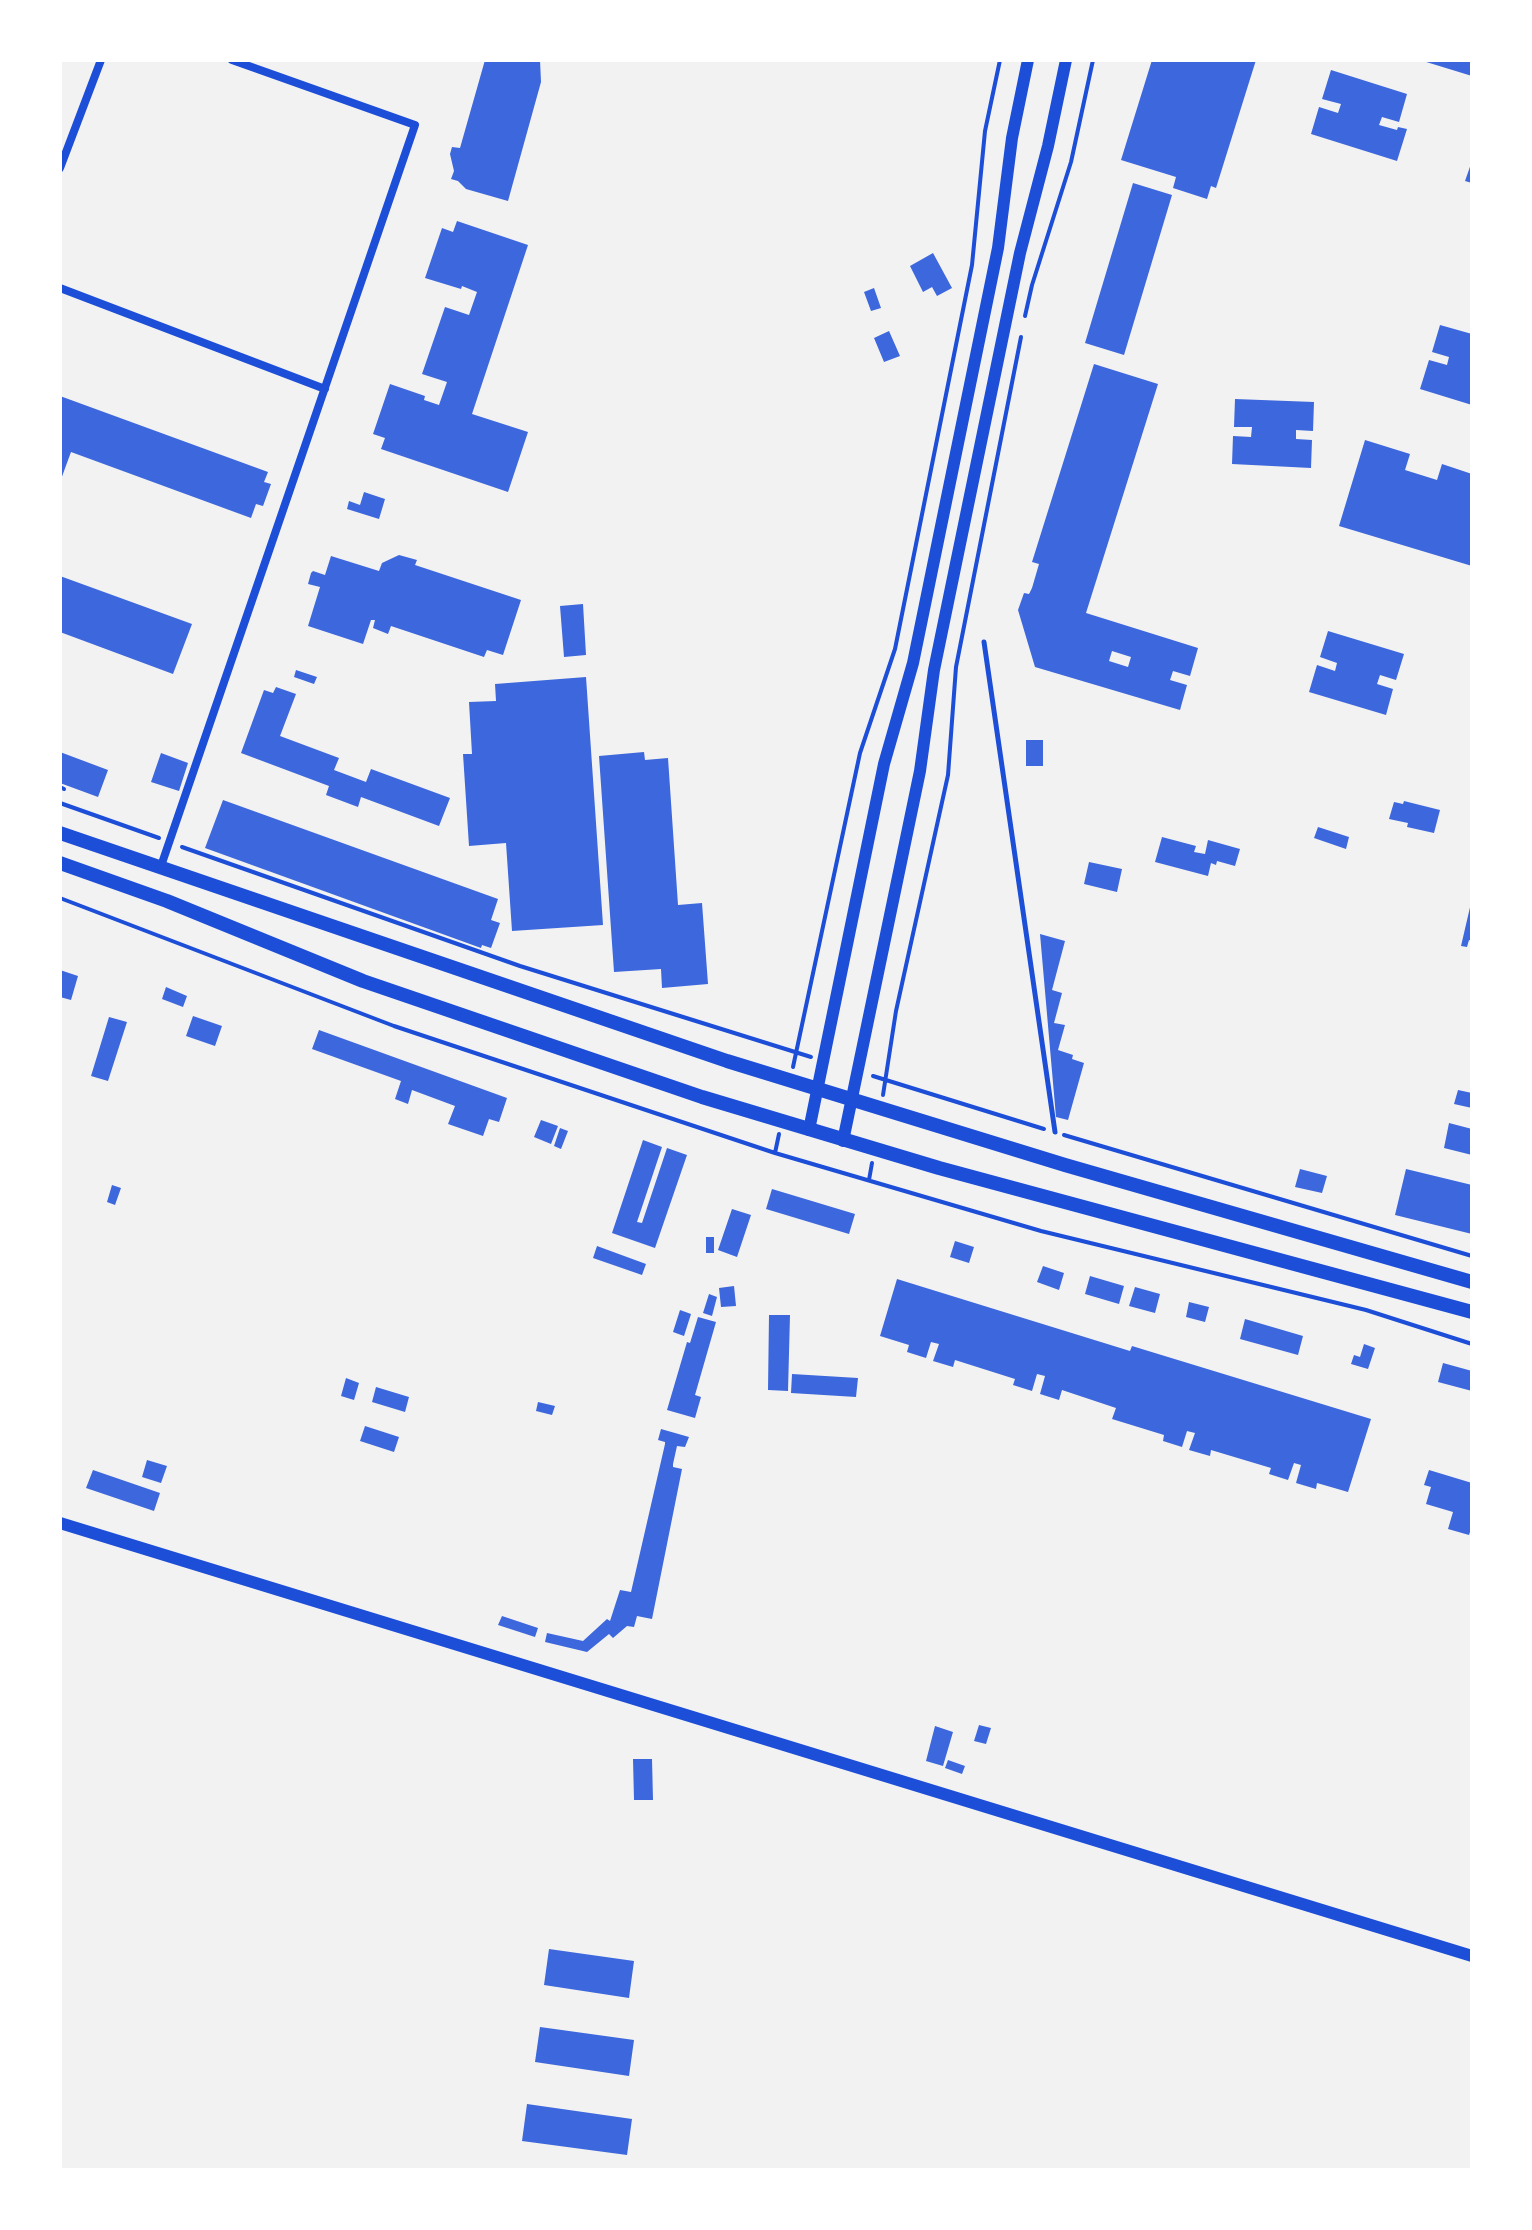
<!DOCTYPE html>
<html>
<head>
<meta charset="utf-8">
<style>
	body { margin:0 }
	#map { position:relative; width:1532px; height:2230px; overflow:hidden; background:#f2f2f2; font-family:"Public Sans",sans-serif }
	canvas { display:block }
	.frame { position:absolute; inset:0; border:62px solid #fff; pointer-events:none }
</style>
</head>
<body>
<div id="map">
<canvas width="1532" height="2230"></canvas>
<div class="frame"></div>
</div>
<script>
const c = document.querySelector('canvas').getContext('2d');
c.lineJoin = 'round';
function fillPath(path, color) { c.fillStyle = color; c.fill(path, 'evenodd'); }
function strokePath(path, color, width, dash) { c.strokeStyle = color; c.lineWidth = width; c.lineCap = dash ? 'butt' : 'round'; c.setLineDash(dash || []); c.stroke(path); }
fillPath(new Path2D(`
	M485,60H540L541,82L508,201L466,189L458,181L451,179L454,171L450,154L452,147L460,148Z
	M1152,60H1256L1216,188L1211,186L1207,199L1173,188L1176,177L1121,160Z
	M1423,60H1472V76L1423,61Z
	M1331,70L1407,94L1399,122L1382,117L1379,125L1397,130L1398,127L1407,129L1397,161L1311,134L1319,107L1338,113L1341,104L1322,99Z
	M1472,161V183L1465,181Z
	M1133,183L1172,195L1124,355L1085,343Z
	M457,221L528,245L472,414L528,432L508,492L381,449L385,438L373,434L390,384L425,396L424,400L439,405L447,382L422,374L445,307L469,315L477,292L462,286L461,289L425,278L442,228L453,232Z
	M933,253L952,288L937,296L932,287L923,292L910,266Z
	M874,288L881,308L871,311L864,292Z
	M1440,325L1472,334V405L1420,389L1429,360L1447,365L1449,357L1432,352Z
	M889,331L900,356L884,362L874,338Z
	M1094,364L1158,384L1086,613L1198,648L1190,676L1173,671L1170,680L1187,685L1180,710L1035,667L1018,610L1024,593L1029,594L1032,588L1039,564L1032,562ZM1112,651L1131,657L1128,667L1109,661Z
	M60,396L268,472L264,482L271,484L263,506L256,504L251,518L71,452L60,482Z
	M1235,399L1314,402L1313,431L1296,430V439L1312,440L1311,468L1232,464L1233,436L1251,437L1252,427H1234Z
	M1365,440L1410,454L1405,470L1437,480L1442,464L1472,474V566L1339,526Z
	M364,492L385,499L379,519L347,509L349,501L360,505Z
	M399,555L417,560L415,565L521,600L503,655L487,650L484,657L391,626L388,634L373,628L375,620H371L363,644L308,626L320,587L308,584L311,573L313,571L325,575L331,556L379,571L382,563Z
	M60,576L192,624L173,674L60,632Z
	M583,604L586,655L564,657L560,606Z
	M1328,631L1404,654L1396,680L1380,675L1377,684L1393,689L1386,715L1309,692L1317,665L1335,671L1337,663L1320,657Z
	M296,670L317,677L314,684L294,677Z
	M586,677L603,925L512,931L506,843L469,846L463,754H472L469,702L496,701L495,684Z
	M276,687L296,694L280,736L339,758L334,770L366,782L371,769L450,798L439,826L361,797L358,807L326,795L329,786L241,753L264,690L273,693Z
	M1026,740H1043V766H1026Z
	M60,752L108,770L98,797L60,783Z
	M644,752L645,760L668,758L678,905L702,903L708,984L662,988L661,969L614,972L599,756Z
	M161,753L188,763L179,791L151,782Z
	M223,800L498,899L491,920L500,923L491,948L482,945L481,948L205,848Z
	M1404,801L1440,810L1434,833L1407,827L1408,823L1389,819L1394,802L1403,804Z
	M1318,827L1349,837L1346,849L1314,838Z
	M1162,837L1196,846L1194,852L1205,854L1208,840L1240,849L1235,866L1217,861L1216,865L1211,863L1208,876L1155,862Z
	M1089,862L1122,869L1117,892L1084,884Z
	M1471,903L1472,941L1469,940L1467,947L1461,946Z
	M1040,934L1065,941L1052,990L1062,993L1054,1023L1065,1025L1058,1050L1073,1055L1072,1059L1084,1063L1068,1120L1056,1117Z
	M60,970L78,976L71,1000L60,997Z
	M166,987L187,996L183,1007L162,999Z
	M193,1016L222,1026L215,1046L186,1036Z
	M109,1017L127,1022L108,1081L91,1076Z
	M319,1030L507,1098L499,1122L489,1119L483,1136L448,1124L455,1106L412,1090L408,1104L395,1099L401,1081L312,1049Z
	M1458,1090L1472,1093V1108L1454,1104Z
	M541,1120L558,1126L551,1144L534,1137Z
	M1449,1123L1472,1129V1155L1444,1148Z
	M560,1128L568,1131L561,1149L554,1146Z
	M643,1140L662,1147L637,1222L642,1223L667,1148L687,1155L655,1248L612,1233Z
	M1300,1169L1327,1176L1322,1193L1295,1187Z
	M1406,1169L1472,1185V1234L1395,1215Z
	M112,1185L121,1188L115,1205L107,1202Z
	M772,1189L855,1214L849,1234L766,1209Z
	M732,1209L751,1215L737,1257L718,1250Z
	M706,1237H714V1253H706Z
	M955,1241L974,1247L969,1263L950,1257Z
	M597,1246L646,1264L642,1275L593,1258Z
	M1043,1266L1064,1273L1059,1290L1037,1282Z
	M1090,1276L1124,1286L1119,1304L1085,1294Z
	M897,1279L1130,1351L1132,1346L1371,1419L1348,1492L1317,1483L1316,1489L1296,1483L1301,1465L1294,1463L1288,1480L1269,1474L1271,1468L1211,1450L1210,1456L1189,1450L1195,1433L1187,1431L1182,1447L1163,1441L1164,1435L1112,1419L1116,1408L1062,1390L1059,1400L1040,1394L1045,1376L1037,1374L1032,1391L1013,1385L1015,1379L955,1360L953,1367L933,1361L939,1344L931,1342L926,1358L907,1352L909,1345L880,1336Z
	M734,1286L736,1306L721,1307L719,1288Z
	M1135,1287L1160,1294L1155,1313L1129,1306Z
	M709,1294L717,1297L712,1316L703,1313Z
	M1189,1302L1209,1307L1205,1322L1186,1317Z
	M680,1310L691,1314L684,1336L673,1332Z
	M769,1315H790L788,1391L768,1390Z
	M698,1317L716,1322L695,1395L701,1397L695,1418L667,1410L687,1342L690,1343Z
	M1245,1319L1303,1336L1298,1355L1240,1339Z
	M1364,1344L1375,1348L1368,1369L1351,1364L1354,1355L1360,1357Z
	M1443,1363L1472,1371V1391L1438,1382Z
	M792,1374L858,1378L856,1397L791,1393Z
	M346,1378L359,1383L354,1400L341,1396Z
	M376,1387L409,1397L405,1412L372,1402Z
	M538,1402L555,1406L552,1415L536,1411Z
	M365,1426L399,1437L394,1452L360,1441Z
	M661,1429L689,1437L685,1447L677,1446L673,1464V1467L682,1469L652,1619L637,1616L634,1627L627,1626L613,1638L609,1634L587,1652L545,1642L547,1633L583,1641L607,1619L610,1621L620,1590L631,1592L665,1444V1442L658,1440Z
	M147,1460L167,1466L161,1483L142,1477Z
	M93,1470L160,1493L154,1511L86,1488Z
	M1429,1470L1472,1483V1526L1469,1535L1448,1529L1453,1512L1426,1504L1431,1487L1424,1485Z
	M502,1616L538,1628L535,1637L498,1625Z
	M979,1725L991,1728L986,1744L974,1741Z
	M935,1726L953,1732L943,1766L926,1761Z
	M633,1759H652L653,1800H634Z
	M948,1760L965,1766L962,1774L945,1768Z
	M549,1949L634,1961L629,1998L544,1985Z
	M540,2027L634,2040L629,2076L535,2062Z
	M527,2104L632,2119L627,2155L522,2141Z`), '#3d67dc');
strokePath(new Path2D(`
	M1025,316L1032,285L1071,162L1093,60
	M60,787L64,789
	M60,803L159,838
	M182,847L520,966L811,1057
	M60,898L394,1026L775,1153L1041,1231L1366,1310L1472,1344
	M793,1067L860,753L895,649L972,265L985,131L1000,60
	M873,1076L1044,1129
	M883,1095L896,1011L948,775L956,667L1021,337
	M1064,1135L1472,1256
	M775,1153L779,1134
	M869,1180L872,1163`), '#1d4ed8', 4);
strokePath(new Path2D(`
	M984,642L1055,1132`), '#1d4ed8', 5);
strokePath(new Path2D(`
	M60,168L101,60
	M60,288L325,389
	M161,866L415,125L232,60`), '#1d4ed8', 8);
strokePath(new Path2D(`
	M809,1130L884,764L913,663L998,248L1012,138L1028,60
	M843,1141L920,771L934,670L1020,253L1048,146L1066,60
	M60,1523L1472,1956`), '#1d4ed8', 12);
strokePath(new Path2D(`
	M60,833L727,1061L1065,1165L1472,1282
	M60,863L167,901L363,981L702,1097L939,1168L1472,1312`), '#1d4ed8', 14);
</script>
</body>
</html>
